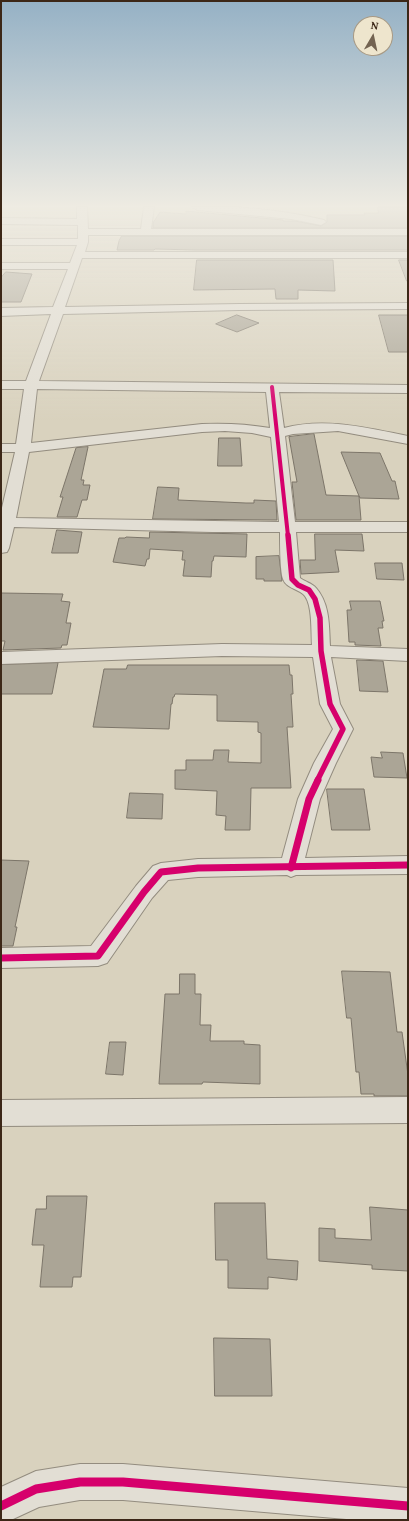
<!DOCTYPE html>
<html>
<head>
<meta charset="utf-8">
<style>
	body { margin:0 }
	#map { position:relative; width:409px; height:1521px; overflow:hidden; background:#d9d2be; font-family:"Gentium Book Plus",serif }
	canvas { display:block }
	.frame { position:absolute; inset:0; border:2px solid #3c2717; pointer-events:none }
	.north { position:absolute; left:353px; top:16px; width:40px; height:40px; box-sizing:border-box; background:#eee5cd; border:1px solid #a79984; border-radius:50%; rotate:9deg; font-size:11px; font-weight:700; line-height:16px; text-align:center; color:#3c2717 }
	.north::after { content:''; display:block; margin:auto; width:14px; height:18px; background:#736351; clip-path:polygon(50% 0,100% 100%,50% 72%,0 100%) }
</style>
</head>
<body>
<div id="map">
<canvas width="409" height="1521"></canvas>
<div class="frame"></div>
<div class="north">N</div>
</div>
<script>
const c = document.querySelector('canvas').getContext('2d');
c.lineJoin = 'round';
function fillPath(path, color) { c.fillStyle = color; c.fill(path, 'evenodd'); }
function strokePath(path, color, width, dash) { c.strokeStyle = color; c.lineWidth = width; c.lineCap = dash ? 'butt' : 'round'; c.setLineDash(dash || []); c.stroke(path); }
const building = new Path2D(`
	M378,207H408V228H153V223L160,212L186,214V211L283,220V221H295L321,226L327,222V215H365L364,213H378Z
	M122,236H408V250H195L155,249L154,250H117L119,241Z
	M197,260H333L335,291L298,290V299H276L275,289L194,290Z
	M399,260H408V281H407Z
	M6,272L32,274L21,302H1V278Z
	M237,315L259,323L237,332L216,324Z
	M379,315H408V352H389Z
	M314,434L326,495L359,496L341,452L380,453L392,481H395L399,499L360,498L359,496L361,520H296L292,482H297L289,437Z
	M219,438H240L242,466H218Z
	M88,447L81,480H84L83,485H90L87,500H82L77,517H57L63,497H60L76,448Z
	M158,487L179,488L178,500L246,503H254V500L276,501L277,520L153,519Z
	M57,530L82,532L78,553H52Z
	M150,532L247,534L246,557L214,556L213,561H212L211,577L183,576L185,560H182L183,551L150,549L149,559H147L145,566L113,562L119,538H125L126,537L149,538Z
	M315,534H362L364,551L335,550L339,572L301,574L300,560H315Z
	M279,556L282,581H264V579H256V557Z
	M375,563H402L404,580L377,579Z
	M1,593L63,594L61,601L70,602L66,623H71L67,645H62L61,648L3,650L5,641H1Z
	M350,601H380L384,621H382L383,628H378L381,646L355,645V642H349L347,610H351Z
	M357,660L383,661L388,692L360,691Z
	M58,663L52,694H1V665Z
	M128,665H289L290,675H292L293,694H291L293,727H287L291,788H251L250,830H225L226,816L216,815L217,791L175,789V770H186V760H213L214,750H229L228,762L261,763V733L258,732V722L217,721V695L175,694L174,697H173L172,704H171L169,729L93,727L104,669H126Z
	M381,752L403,753L407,778L374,777L371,757L382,758Z
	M327,789H364L370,830H332Z
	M130,793L163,794L162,819L127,818Z
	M1,860L29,861L15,927H17L13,946H1Z
	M342,971L390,972L397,1032H402L408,1075V1096H374V1094H361L359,1072H356L351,1018H347Z
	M180,974H195V994H201L200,1025H211L210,1041H244V1044L260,1045V1084L203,1082L202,1084H159L165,994H179Z
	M110,1042H126L123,1075L106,1074Z
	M47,1196H87L81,1277H73L72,1287H40L44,1245H32L36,1209H46Z
	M215,1203H265L267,1259L298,1261L297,1280L268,1277V1289L228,1288V1260H216Z
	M370,1207L408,1210V1271L372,1269V1265L319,1261V1228L335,1229V1238L371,1240Z
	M214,1338L270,1339L272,1396H215Z`);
fillPath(building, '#aba596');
strokePath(building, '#7c7569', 1);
const minor = new Path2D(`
	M77,207H87L88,229H141L144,207H154L151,229H408V235H88V242L85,252H408V258H82L65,307L239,304L408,303V309L239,310L63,314L39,381L408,385V393L279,392L284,428C326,417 367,428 408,436V444L338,431L293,434L285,436L295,522H408V532H296L300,578C305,582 312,583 316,588C330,604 329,626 330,646L408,649V661L331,657L340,704L353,729L336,763L320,799L305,858L408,856V874L296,875L291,877L287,875L198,877L168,880L152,898L107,963L98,966L1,968V948L91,946L136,886L153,866L161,863L198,859L282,858L298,799L314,763L333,729L320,704L313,657L222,656L1,664V652L222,644L312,645C311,633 313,602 303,594C296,588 286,588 283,579C280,569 280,543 280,532H212L14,527L9,548L7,552L1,553V512L15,452H1V444H16L24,389H1V381H26L51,314L1,316V308L53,307L68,269H1V263H70L77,245H1V239H78V225L1,224V218L77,219ZM37,389L266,392L270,428C247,424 225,423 202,424L31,443ZM225,431L252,433L271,437L279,522L16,518L29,452L202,432Z
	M192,207C234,205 283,210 324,220L326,222L321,225L291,219L197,210Z
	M408,1097V1123L1,1126V1100Z
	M80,1464H123L408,1488V1520H358L123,1500H80L39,1507L11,1520H1V1487L36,1471Z`);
strokePath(minor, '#938c7f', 2);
fillPath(minor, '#e2ded4');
strokePath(new Path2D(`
	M272,387L288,536`), '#d6006c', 4);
strokePath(new Path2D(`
	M288,535L292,579L298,585L309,590L315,599L320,618L321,651L330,704L343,729L317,781`), '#d6006c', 5.5);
strokePath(new Path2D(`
	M291,868L309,799L318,780
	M1,958L98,956L144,892L161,872L198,868L408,865`), '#d6006c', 7);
strokePath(new Path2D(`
	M1,1506L36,1489L80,1482H123L408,1506`), '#d6006c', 9);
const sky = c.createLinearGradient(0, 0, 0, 420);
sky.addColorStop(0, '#95b1c5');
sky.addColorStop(0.49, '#eeebe2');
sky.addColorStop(1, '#eeebe200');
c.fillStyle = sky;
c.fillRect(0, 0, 409, 420);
</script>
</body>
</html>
